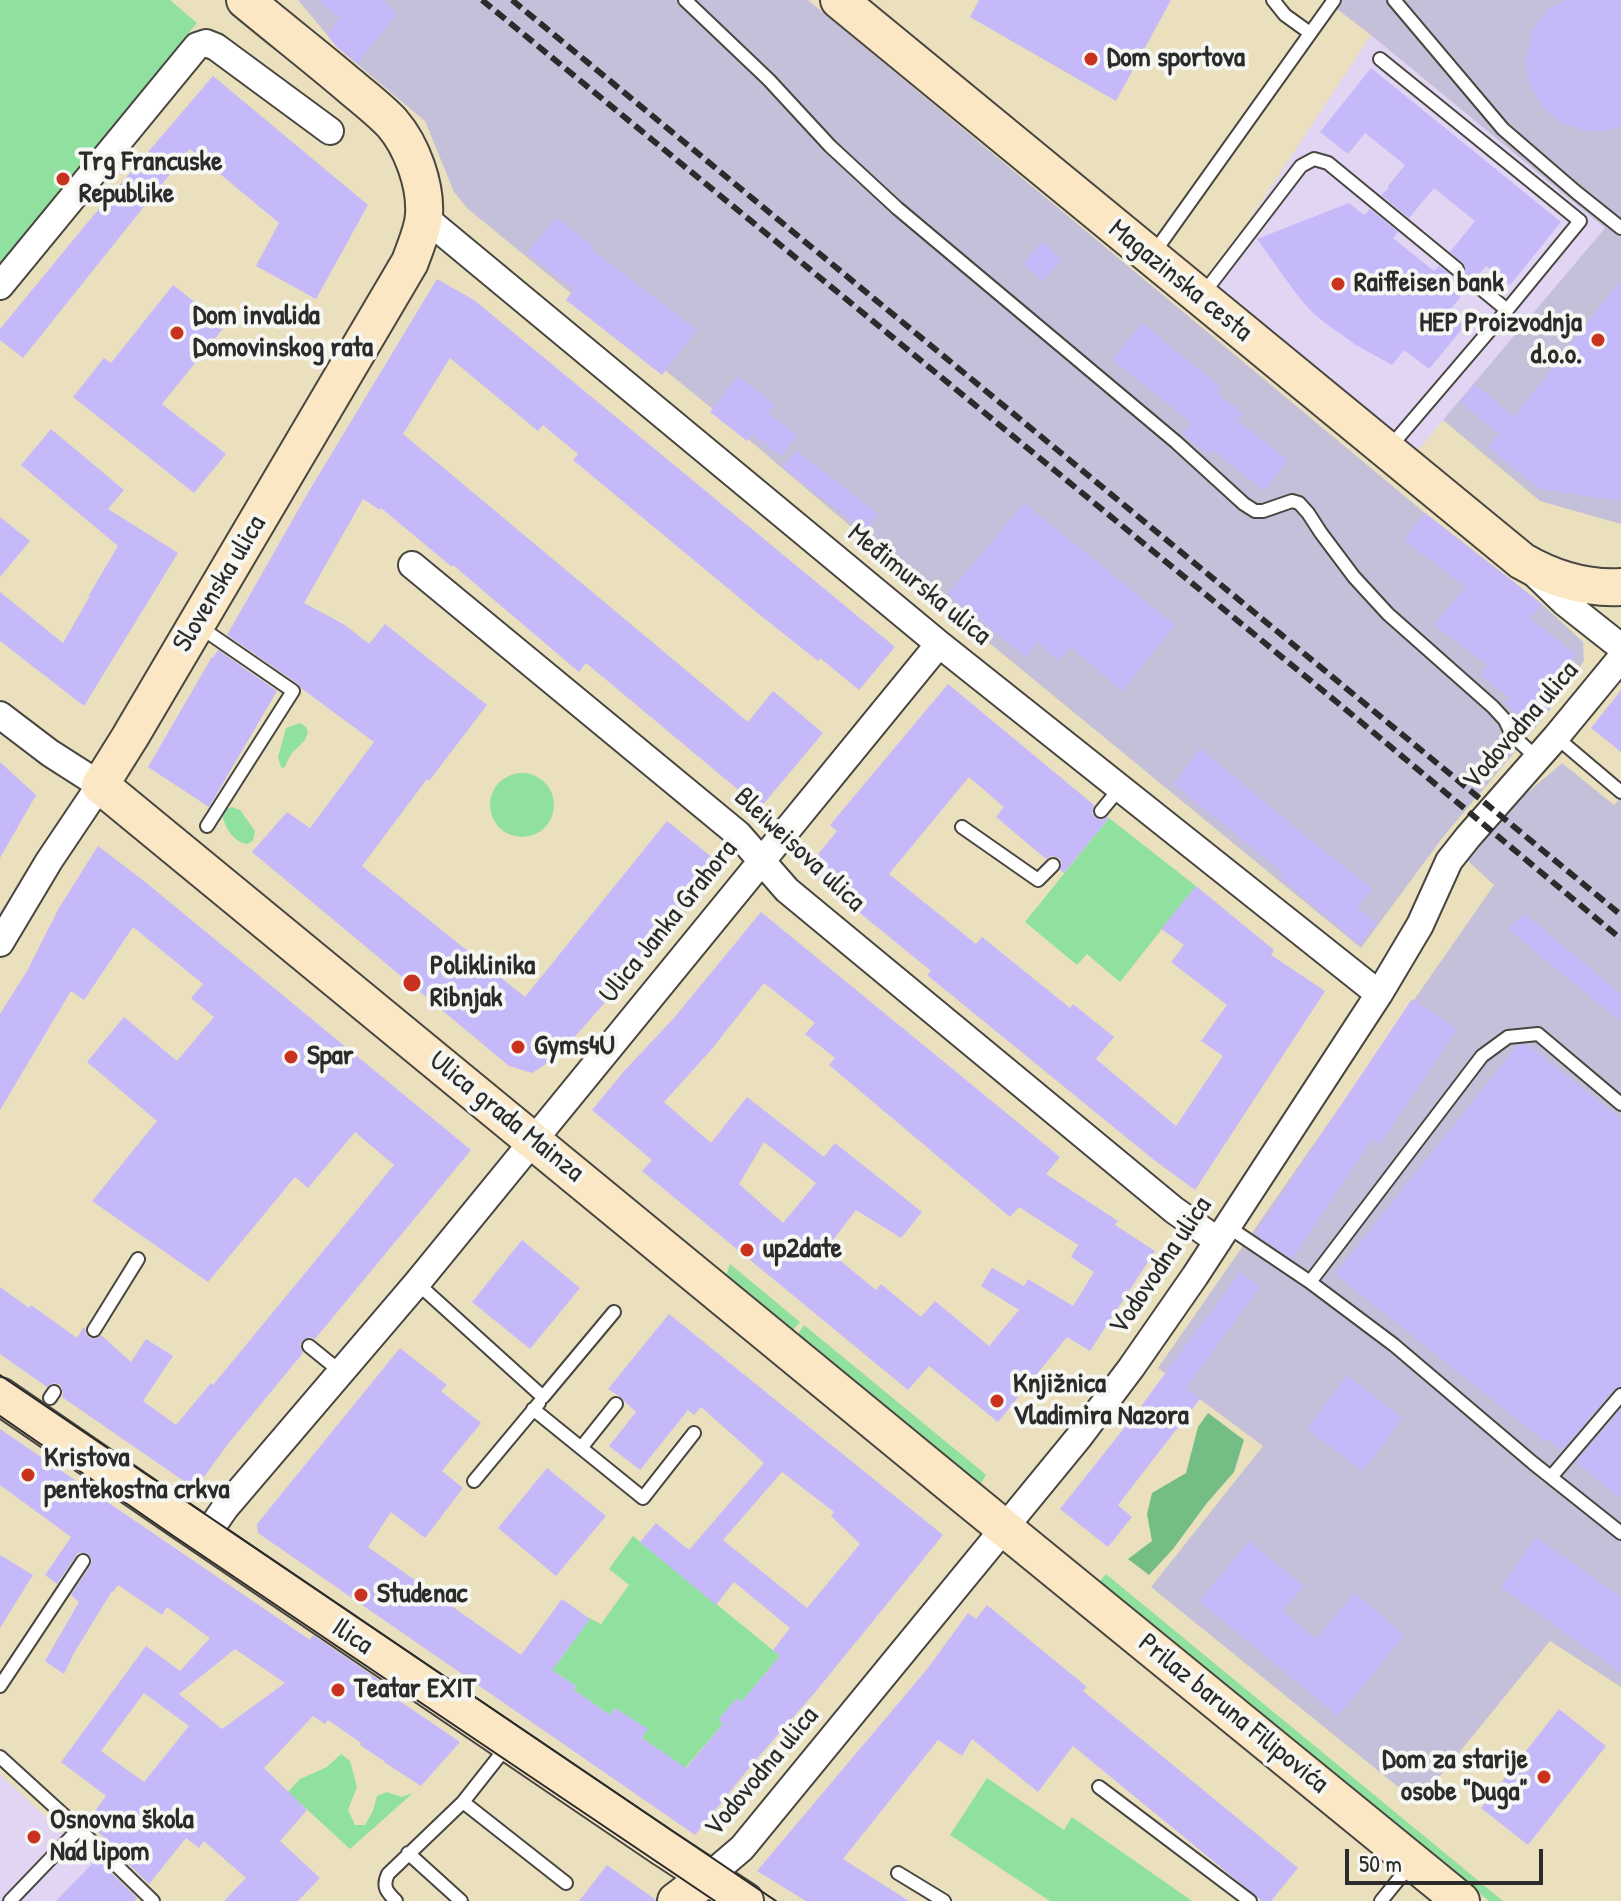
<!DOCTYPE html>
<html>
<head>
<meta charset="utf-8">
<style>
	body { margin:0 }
	#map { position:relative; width:1621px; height:1901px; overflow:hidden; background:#eae0bd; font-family:"Patrick Hand",sans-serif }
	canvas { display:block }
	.scale { position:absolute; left:1345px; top:1849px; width:198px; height:36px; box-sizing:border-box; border:4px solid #2b2b2b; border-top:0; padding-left:10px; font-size:24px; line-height:28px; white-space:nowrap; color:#2b2b2b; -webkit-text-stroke:6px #f6f6f2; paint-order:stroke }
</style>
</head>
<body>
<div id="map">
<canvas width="1621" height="1901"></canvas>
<div class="scale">50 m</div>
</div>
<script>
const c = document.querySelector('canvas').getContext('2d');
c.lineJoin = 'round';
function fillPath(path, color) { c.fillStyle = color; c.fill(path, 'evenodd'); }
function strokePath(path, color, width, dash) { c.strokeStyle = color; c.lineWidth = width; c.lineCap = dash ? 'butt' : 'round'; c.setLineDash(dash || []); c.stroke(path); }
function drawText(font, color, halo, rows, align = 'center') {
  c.font = font + ' "Patrick Hand",sans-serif'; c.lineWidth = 8; c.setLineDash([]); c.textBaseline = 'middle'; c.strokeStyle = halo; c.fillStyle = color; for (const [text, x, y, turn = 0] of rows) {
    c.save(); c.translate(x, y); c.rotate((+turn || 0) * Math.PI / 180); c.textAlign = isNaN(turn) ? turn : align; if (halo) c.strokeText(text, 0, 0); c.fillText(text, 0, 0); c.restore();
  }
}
fillPath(new Path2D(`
	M1371,35L1605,228L1414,455L1204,285L1221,263Z
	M0,1774L136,1901H0Z`), '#e2d4f3');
fillPath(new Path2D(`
	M298,0H808L1425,513L1542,604L1583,642L1584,661L1544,717L1443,837L1361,948L943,605L715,411L468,209L454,192L425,121L338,48Z
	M1325,0H1621V524L1540,501L1443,420L1605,228L1371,35Z
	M1562,763L1614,805L1621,797V1687L1550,1641L1418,1803L1151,1587L1263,1446L1158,1368L1494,885L1467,860L1527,793Z`), '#c5c0da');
fillPath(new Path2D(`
	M0,0H170L197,23L0,263Z
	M300,723L306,727L308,733L305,740L291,754L284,768L281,767L278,757L286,728Z
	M490 805a32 32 0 1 1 64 0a32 32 0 1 1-64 0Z
	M232,807L240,810L255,831L253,840L248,844C234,843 224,827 222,813L226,809Z
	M1109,818L1196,886L1120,982L1087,954L1077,965L1025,922Z
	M730,1264L800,1322L793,1330L726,1276Z
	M804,1325L984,1473L986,1475L980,1485L798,1334Z
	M633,1536L780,1656L741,1702L737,1698L719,1720L723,1724L685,1768L642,1738L647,1729L615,1708L610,1715L574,1690L576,1686L560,1675L553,1684L545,1657L556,1665L575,1639L587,1617L601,1624L629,1585L609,1569Z
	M1106,1574L1503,1901H1489L1100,1581Z
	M341,1754L350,1761L357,1787L348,1810L355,1825H365L373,1811L377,1796L387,1792L402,1797L413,1793L350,1849L288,1792L300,1779L327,1767Z
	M987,1778L1064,1830L1072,1817L1192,1901H1050L950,1835Z`), '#90e09f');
fillPath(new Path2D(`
	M1208,1413L1244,1440L1234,1472L1207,1503L1173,1549L1149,1575L1128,1559L1152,1541L1147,1514L1152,1493L1186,1473L1198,1427Z`), '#74be86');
fillPath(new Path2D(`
	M317,0H382L397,13L358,64L338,48L327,35L340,18Z
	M979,0H1171L1116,101L970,17Z
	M1566,0H1621V126L1602,132L1585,131L1562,123L1543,108L1528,80L1526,56L1534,28L1548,9Z
	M1371,68L1561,222L1510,285L1486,266L1478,275L1474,273L1467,276L1464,281L1467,289L1449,311L1466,324L1429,369L1404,350L1392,365L1356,345L1325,323L1310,310L1295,292L1257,239L1349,203L1364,215L1370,209L1398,232L1393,238L1434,271L1439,266L1455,278L1461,277L1464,274L1465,265L1450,252L1475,221L1434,188L1409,218L1381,195L1389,188L1388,186L1405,165L1365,133L1348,154L1320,132Z
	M213,76L368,205L316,299L256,266L279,223L190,149L23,358L0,340V329L88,222Z
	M556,217L593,246L591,249L697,330L662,375L566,300L574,289L527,253Z
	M1042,242L1062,259L1043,281L1023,264Z
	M437,279L474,300L895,647L859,690L820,658L818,661L760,615L573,460L578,454L543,425L538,431L450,358L403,434L748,722L773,691L823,733L760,808L586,663L579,672L453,565L452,567L381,508L380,510L363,499L304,603L345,625L369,644L385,624L487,705L429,781L427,779L362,866L525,997L667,821L719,863L623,982L557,1057L532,1073L509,1066L252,852L287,812L310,828L374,742L301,688L298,684L227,635L309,491Z
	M1621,280V501L1539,489L1488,447L1499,434L1460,402L1475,384L1514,417Z
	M173,285L225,326L162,404L226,454L194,493L73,397L104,358L111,363Z
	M1142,323L1221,387L1217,393L1243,413L1237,420L1288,460L1264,491L1213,450L1209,455L1183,434L1192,423L1112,360Z
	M738,376L775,405L768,413L797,435L781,456L752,434L747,441L710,412Z
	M51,429L124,490L108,509L178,553L84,706L0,641V592L63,643L90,596L89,595L118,546L21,465Z
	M796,450L878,514L865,531L783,468Z
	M1024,503L1175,625L1122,691L1071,647L1058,661L1038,642L1026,657L948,594Z
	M1425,513L1542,604L1530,619L1576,654L1560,675L1570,683L1535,728L1505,704L1510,698L1480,675L1488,665L1434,625L1465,587L1404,540Z
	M0,517L30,541L0,577Z
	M218,650L277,691L209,807L148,767L212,657L213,658Z
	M948,684L1094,805L1092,813L1096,818L1100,820L1108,817L1109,818L1064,873L1060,870L1062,863L1059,858L1051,856L1046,859L996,817L1004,807L969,777L889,874L976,944L982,937L1070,1008L1073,1004L1114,1037L1096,1059L1176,1126L1223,1056L1201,1041L1227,1005L1171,962L1184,945L1161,929L1196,886L1274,950L1271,955L1325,991L1195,1190L1154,1160L927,975L931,971L806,869L837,831L830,825Z
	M1621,690V752L1591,728Z
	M1200,748L1308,838L1372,889L1357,907L1377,923L1360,945L1280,877L1283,873L1174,784Z
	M0,762L36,795L0,858Z
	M98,846L144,881L471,1150L315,1339L310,1337L303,1340L300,1345L303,1353L227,1445L199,1484L191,1486L62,1397L63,1392L60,1385L54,1383L47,1387L0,1354V1287L29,1308L31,1305L77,1338L83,1328H85L86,1334L90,1338H98L101,1335L131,1362L146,1339L173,1356L143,1401L176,1425L211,1383L213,1385L394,1165L355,1132L308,1188L295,1177L208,1282L92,1201L157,1121L87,1062L124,1017L177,1061L214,1017L191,998L203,984L133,927L84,1000L71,991L0,1110V1014L27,971L59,908Z
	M761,912L1060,1157L1046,1174L1118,1221L1115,1225L1155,1251L1090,1351L1067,1337L998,1422L929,1366L908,1390L642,1171L652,1160L592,1110L625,1070L673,1019ZM764,983L815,1023L805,1034L835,1058L829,1065L1010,1217L1019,1207L1078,1245L1071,1257L1094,1272L1073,1306L1028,1279L1024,1286L992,1268L981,1286L1019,1310L989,1346L935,1301L921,1317L881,1284L876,1290L826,1249L856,1210L901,1238L922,1212L835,1143L824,1157L747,1097L711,1143L664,1102L711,1050ZM764,1142L816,1183L783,1223L739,1184Z
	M1525,914L1621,994V1022L1508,929Z
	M1412,999L1457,1029L1380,1144L1372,1139L1292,1259L1255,1234Z
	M1527,1044L1621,1119V1386L1614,1389L1562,1450L1548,1439L1546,1442L1335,1274L1518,1045Z
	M522,1240L580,1288L530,1349L472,1302Z
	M1240,1272L1260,1287L1186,1388L1200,1399L1118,1505L1132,1517L1108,1547L1060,1509L1136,1413Z
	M669,1314L943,1535L817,1690L754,1762L695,1835L258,1533L257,1524L400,1348L447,1385L441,1391L481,1423L442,1471L463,1488L425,1538L391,1512L368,1547L521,1655L562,1599L590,1619L552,1670L576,1686L574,1690L610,1715L615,1708L648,1729L642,1738L686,1768L723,1724L718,1720L737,1698L741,1702L780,1656L773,1650L790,1628L734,1582L716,1605L640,1542L656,1523L689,1550L764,1463L701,1407L694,1415L688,1410L640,1470L609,1446L636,1412L625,1402L622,1398L608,1389ZM782,1472L834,1512L831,1516L860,1544L807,1608L723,1540Z
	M1347,1375L1403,1418L1363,1471L1307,1429Z
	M1621,1409V1499L1576,1462Z
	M0,1429L310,1640L313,1635L382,1682L379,1687L460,1742L421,1786L384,1762V1761L360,1745L361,1743L328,1720L325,1724L313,1716L264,1768L307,1810L280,1841L320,1878L298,1901H224L246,1878L204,1841L199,1848L186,1838L149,1884L110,1846L111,1844L87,1822L106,1796L61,1762L146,1646L180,1671L210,1638L167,1607L162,1615L118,1585L113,1592L112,1591L74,1653L64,1674L45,1661L79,1602L71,1595L90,1566L92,1561L87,1553H78L57,1584L45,1575L71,1537L0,1485ZM235,1649L285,1683L222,1729L179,1694ZM144,1693L189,1726L144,1782L101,1751Z
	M547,1468L606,1516L556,1576L498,1528Z
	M1536,1537L1621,1597V1673L1501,1587Z
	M1249,1541L1304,1586L1283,1611L1316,1639L1354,1593L1405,1635L1338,1716L1199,1601Z
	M0,1555L33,1575L0,1628Z
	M987,1605L1087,1687L1083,1691L1298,1868L1271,1901H1262L1073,1746L1038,1792L972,1739L962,1756L938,1740L843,1859L909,1901H806L757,1871L928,1668L968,1613L976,1619Z
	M1559,1709L1606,1746L1528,1845L1481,1808Z
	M97,1859L137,1898L135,1901H56Z
	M607,1865L656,1900L655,1901H579Z`), '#c5b9f9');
const lane = new Path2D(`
	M685,0L769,80L830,146L897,208L1176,442L1244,504L1255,511H1263L1292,501L1299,503L1308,513L1321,533L1354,577L1388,614L1493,707L1505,720L1512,735L1537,758
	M1273,0L1285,15L1310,33
	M1394,0L1503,129L1576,192L1621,228
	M1380,59L1580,221L1507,310
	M1153,254L1334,0
	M1203,294L1301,166L1314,159L1328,163L1457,269
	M1390,447L1507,310L1473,282
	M200,627L293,691L207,826
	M1556,737L1621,792
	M1101,811L1120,788
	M962,827L1038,880L1053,865
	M1227,1226L1310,1282L1394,1345L1533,1463L1621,1533
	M1310,1282L1482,1056L1508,1037L1538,1034L1621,1104
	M417,1283L543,1397L614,1312
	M94,1330L138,1259
	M309,1346L341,1372
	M50,1398L54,1392
	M533,1409L643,1498L694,1433
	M581,1448L616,1404
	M1551,1477L1621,1395
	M474,1481L539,1403
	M0,1686L83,1561
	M0,1757L79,1829L153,1901
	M1099,1787L1250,1901
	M463,1802L566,1883
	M408,1853L461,1901
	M898,1873L944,1901
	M10,1901L79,1829
	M396,1901C387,1892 382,1887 388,1874L463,1802L508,1745
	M1381,1901L1411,1864`);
const street = new Path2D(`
	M424,217L939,644L1379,994
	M0,286L197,46L206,43L216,47L330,131
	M412,565L738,834L787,890L1174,1210L1218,1241
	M1533,572L1564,602L1621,647
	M0,715L50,753L100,785L49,861L0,943
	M205,1537L225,1508L417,1283L939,644
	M708,1877L742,1848L1079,1437L1131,1368L1195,1276L1379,994L1420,925L1449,861L1468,837L1556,737L1621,658`);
const secondary = new Path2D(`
	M245,0C280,29 316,57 350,86C364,98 380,110 392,123C412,146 426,185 424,215C423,231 415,247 410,262L130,737L100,785L960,1492L1461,1901
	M839,0L1522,561C1553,579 1585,589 1621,587
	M0,1396L182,1521L662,1847L745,1901
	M676,1901L708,1877`);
strokePath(lane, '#484641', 16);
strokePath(street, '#484641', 30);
strokePath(secondary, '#484641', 40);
strokePath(lane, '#fff', 12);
strokePath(street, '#fff', 26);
strokePath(secondary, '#fbe7c3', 36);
strokePath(new Path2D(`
	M0,1375L776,1901
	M0,1416L172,1535L715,1901`), '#2b2b2b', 2);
strokePath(new Path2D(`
	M482,0L1361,722L1621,939
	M512,0L1621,915`), '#2b2b2b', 6, [12, 6]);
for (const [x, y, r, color] of [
	[1091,59,8,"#c8321e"],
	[63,179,8,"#c8321e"],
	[1338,284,8,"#c8321e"],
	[177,333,8,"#c8321e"],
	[1598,340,8,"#c8321e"],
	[412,983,10,"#c8321e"],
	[518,1047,8,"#c8321e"],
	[291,1057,8,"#c8321e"],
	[747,1250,8,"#c8321e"],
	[997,1401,8,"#c8321e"],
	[28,1475,8,"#c8321e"],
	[361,1595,8,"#c8321e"],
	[338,1690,8,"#c8321e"],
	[1544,1777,8,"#c8321e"],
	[34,1837,8,"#c8321e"]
]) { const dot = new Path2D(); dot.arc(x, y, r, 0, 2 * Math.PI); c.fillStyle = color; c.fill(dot); strokePath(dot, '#f6f6f2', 3); }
drawText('bold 28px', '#2b2b2b', '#f6f6f2', [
	["Dom sportova",1107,59],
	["Trg Francuske",79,163],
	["Republike",79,195],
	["Raiffeisen bank",1354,284],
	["Dom invalida",193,317],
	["Domovinskog rata",193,349],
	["HEP Proizvodnja",1582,324,"right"],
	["d.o.o.",1582,356,"right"],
	["Poliklinika",430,967],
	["Ribnjak",430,999],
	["Gyms4U",534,1047],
	["Spar",307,1057],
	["up2date",763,1250],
	["Knjižnica",1013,1385],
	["Vladimira Nazora",1013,1417],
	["Kristova",44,1459],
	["pentekostna crkva",44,1491],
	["Studenac",377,1595],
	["Teatar EXIT",354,1690],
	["Dom za starije",1528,1761,"right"],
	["osobe \"Duga\"",1528,1793,"right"],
	["Osnovna škola",50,1821],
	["Nad lipom",50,1853]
], 'left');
drawText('28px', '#2b2b2b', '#f6f6f2', [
	["Magazinska cesta",1180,281,39],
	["Slovenska ulica",220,584,-59],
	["Međimurska ulica",919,585,39],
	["Vodovodna ulica",1521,726,-49],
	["Bleiweisova ulica",799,850,43],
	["Ulica Janka Grahora",669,922,-51],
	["Ulica grada Mainza",506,1117,39],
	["Vodovodna ulica",1161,1266,-56],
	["Ilica",352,1637,34],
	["Prilaz baruna Filipovića",1233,1714,39],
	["Vodovodna ulica",762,1772,-50]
]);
</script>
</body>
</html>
